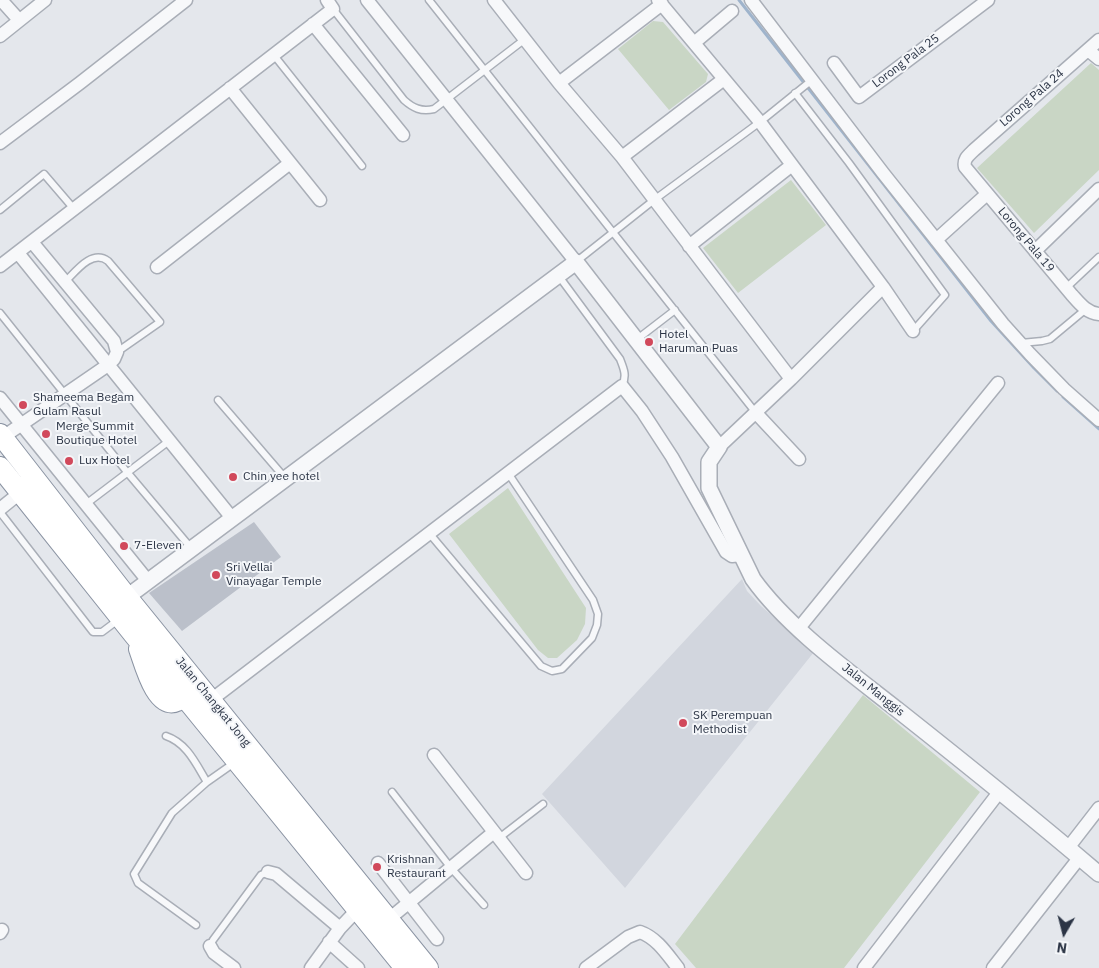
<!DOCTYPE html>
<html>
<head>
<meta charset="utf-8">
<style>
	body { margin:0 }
	#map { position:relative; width:1099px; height:968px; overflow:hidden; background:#e4e7ec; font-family:"IBM Plex Sans",sans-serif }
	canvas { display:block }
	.north { position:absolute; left:1039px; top:908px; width:50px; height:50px; -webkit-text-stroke:4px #f4f6f9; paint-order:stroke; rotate:188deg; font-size:14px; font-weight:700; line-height:20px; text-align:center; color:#2b3445 }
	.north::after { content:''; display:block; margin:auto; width:18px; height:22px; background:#2b3445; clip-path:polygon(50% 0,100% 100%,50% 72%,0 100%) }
</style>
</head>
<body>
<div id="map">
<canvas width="1099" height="968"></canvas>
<div class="north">N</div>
</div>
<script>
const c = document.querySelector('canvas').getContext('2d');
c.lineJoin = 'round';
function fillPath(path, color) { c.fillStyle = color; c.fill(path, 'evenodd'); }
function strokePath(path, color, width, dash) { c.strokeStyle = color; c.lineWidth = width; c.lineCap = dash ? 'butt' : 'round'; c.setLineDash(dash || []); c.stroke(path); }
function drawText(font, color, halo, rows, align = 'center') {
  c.font = font + ' "IBM Plex Sans",sans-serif'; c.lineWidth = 4; c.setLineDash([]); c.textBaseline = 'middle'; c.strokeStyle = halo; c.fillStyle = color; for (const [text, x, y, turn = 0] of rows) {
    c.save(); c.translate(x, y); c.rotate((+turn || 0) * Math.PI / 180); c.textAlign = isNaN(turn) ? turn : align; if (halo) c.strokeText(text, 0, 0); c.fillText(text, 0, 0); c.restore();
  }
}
fillPath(new Path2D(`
	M742,579L747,591L761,606L814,652L625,888L542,794Z`), '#d2d6de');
fillPath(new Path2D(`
	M653,21L663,22L708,74L706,82L669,110L618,49Z
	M1091,63L1099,70V170L1034,233L977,168Z
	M791,180L826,225L738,293L703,248Z
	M508,488L586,608L585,624L577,640L557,658H548L538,650L449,534Z
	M863,695L980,792L844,968H696L675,944Z`), '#c9d6c5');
strokePath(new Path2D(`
	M739,0L991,321L1034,368L1057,391
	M1063,397L1099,429`), '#9fb4cc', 3);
fillPath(new Path2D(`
	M254,522L281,557L182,631L149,593Z`), '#bbc0ca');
const service = new Path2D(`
	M429,0L756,413
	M333,9L404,100C413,108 421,112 434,109L525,39
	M273,54L362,166
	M795,93L849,163L945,295L913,331
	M0,210L44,174L74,209
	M577,261L654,200L760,122L812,80
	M558,275L620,359C624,369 627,376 622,386
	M65,282C76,271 92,249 108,261L160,322L117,352
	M1066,288L1099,257
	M0,313L127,472L191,548
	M636,340L675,310
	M1021,343L1042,341L1050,339L1086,309
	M218,400L285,478
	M86,504L169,441
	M0,512L93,632H102L118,620
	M429,533L541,666L552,671L562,669L592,638L597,625L598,614L593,600L508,473
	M166,736C187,743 196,764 207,782
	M392,792L451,868L484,905
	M499,838L543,804
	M196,925L138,883L134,874L172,813L207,782L234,763
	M210,946L213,940L261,875L268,872`);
const minor = new Path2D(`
	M1,0L19,20
	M367,0L576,262
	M494,0L559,83L622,157L791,379
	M658,0L760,122L883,287L913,331
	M751,0L883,173L1003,324L1030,354L1064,389L1099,420
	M313,24L403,135
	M0,36L45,0
	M1099,40L974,150C969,155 963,159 965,167L1072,295C1080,304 1087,313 1099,314
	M694,43L732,11
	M1088,50L1099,59
	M834,63L859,97L988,0
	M559,83L662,4
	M230,88L320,200
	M0,143L80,83L186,0
	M622,157L724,79
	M936,240L987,194
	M689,246L792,165
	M1035,251L1099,189
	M18,253L232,518
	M0,266L333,9L327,0
	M157,267L290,163
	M0,398L148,581
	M756,413L799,459
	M3,437L108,365L114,359L117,352L114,341L32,242
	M719,447L791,379L883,287
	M0,509L21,492
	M799,628L998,383
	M211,700L622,386L642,411L672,457L726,552L732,556L741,555
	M434,755L526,873
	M1068,848L1099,808
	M378,863L437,939
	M268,872L276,874L340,928
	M389,919L494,832
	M0,933L2,930
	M329,942L358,968
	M210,946L214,953L234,968
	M311,968L340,928L358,909
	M586,968L628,937L640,932C657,938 667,954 678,968
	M864,968L1000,791
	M993,968L1080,857`);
const tertiary = new Path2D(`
	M127,597L576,262L719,447L709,462V488L753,579C788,628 851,673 899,711C966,764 1033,818 1099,874`);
const trunk = new Path2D(`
	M0,434L127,597L428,968
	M0,467L134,635L405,968
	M139,649C144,662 156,711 177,701C184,698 186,692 186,685`);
strokePath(service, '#a9aeb7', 9);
strokePath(minor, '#a9aeb7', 15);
strokePath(tertiary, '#a9aeb7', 18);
strokePath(trunk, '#8b94a3', 22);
strokePath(service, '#f7f8fa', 6);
strokePath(minor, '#f7f8fa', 12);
strokePath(tertiary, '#f7f8fa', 15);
strokePath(trunk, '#fff', 20);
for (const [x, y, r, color] of [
	[649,342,5,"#d1495b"],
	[23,405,5,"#d1495b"],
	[46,434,5,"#d1495b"],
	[69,461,5,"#d1495b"],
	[233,477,5,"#d1495b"],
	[124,546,5,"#d1495b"],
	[216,575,5,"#d1495b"],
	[683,723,5,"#d1495b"],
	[377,867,5,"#d1495b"]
]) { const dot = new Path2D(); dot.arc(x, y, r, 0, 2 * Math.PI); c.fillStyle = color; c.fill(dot); strokePath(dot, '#f4f6f9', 2); }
drawText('12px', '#2b3445', '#f4f6f9', [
	["Lorong Pala 25",906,61,-37],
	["Lorong Pala 24",1032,98,-41],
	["Lorong Pala 19",1026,240,50],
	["Jalan Manggis",873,690,39],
	["Jalan Changkat Jong",213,702,51]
]);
drawText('12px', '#2b3445', '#f4f6f9', [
	["Hotel",659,335],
	["Haruman Puas",659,349],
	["Shameema Begam",33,398],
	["Gulam Rasul",33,412],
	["Merge Summit",56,427],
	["Boutique Hotel",56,441],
	["Lux Hotel",79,461],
	["Chin yee hotel",243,477],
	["7-Eleven",134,546],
	["Sri Vellai",226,568],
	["Vinayagar Temple",226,582],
	["SK Perempuan",693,716],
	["Methodist",693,730],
	["Krishnan",387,860],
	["Restaurant",387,874]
], 'left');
</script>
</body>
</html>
